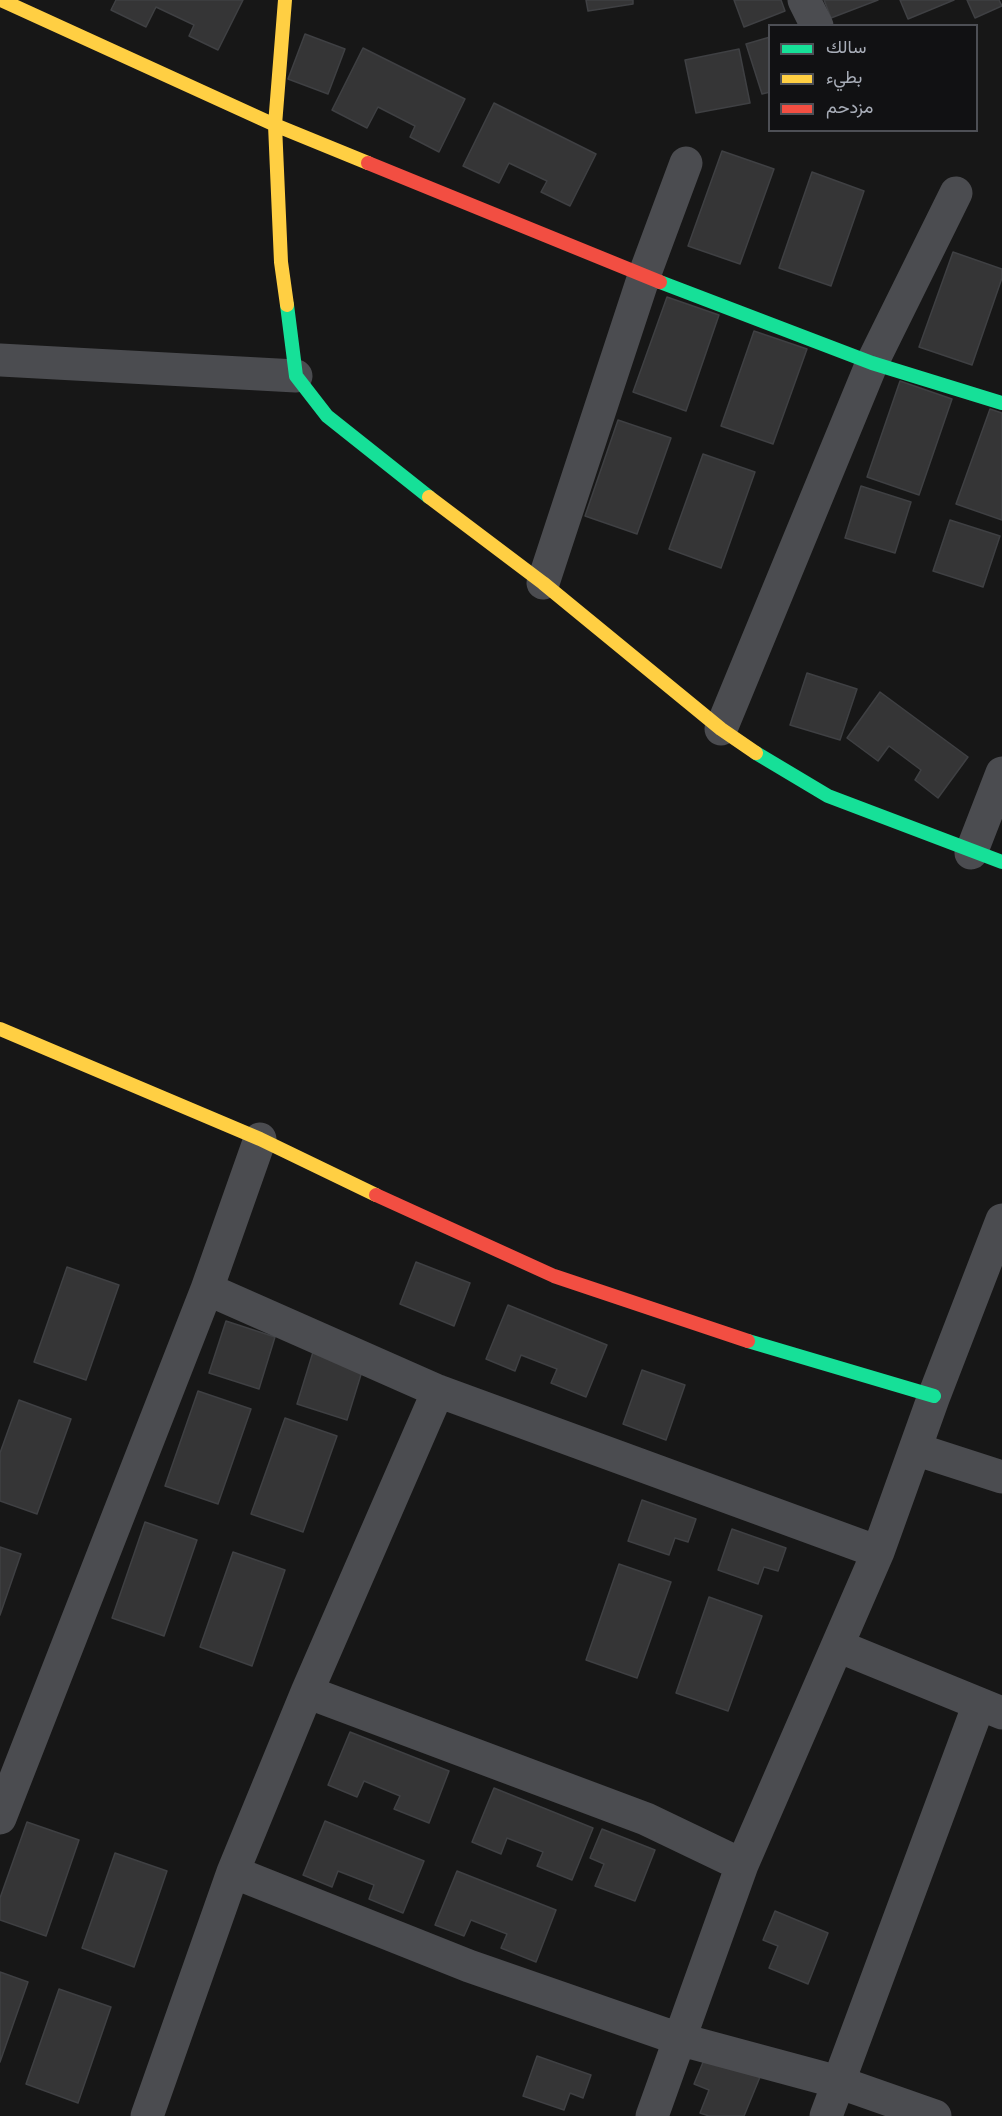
<!DOCTYPE html>
<html>
<head>
<meta charset="utf-8">
<style>
	body { margin:0 }
	#map { position:relative; width:1002px; height:2116px; overflow:hidden; background:#171717; font-family:"Varela Round",Vazirmatn,sans-serif }
	canvas { display:block }
	.legend { position:absolute; left:768px; top:24px; width:210px; height:108px; box-sizing:border-box; background:#111113; border:2px solid #4d4f55; margin:0; padding:8px 10px; list-style:none; font-size:18px; color:#a8adb8 }
	.legend li { display:flex; align-items:center; gap:12px; height:30px }
	.legend b { width:30px; border:2px solid #4d4f55 }
</style>
</head>
<body>
<div id="map">
<canvas width="1002" height="2116"></canvas>
<ul class="legend">
<li><b style="height:8px;background:#16e098"></b>سالك</li>
<li><b style="height:8px;background:#ffcf43"></b>بطيء</li>
<li><b style="height:8px;background:#f24e42"></b>مزدحم</li>
</ul>
</div>
<script>
const c = document.querySelector('canvas').getContext('2d');
c.lineJoin = 'round';
function fillPath(path, color) { c.fillStyle = color; c.fill(path, 'evenodd'); }
function strokePath(path, color, width, dash) { c.strokeStyle = color; c.lineWidth = width; c.lineCap = dash ? 'butt' : 'round'; c.setLineDash(dash || []); c.stroke(path); }
const building = new Path2D(`
	M116,0H243L218,50L189,36L194,25L156,7L146,27L111,10Z
	M586,0H633V4L588,11Z
	M734,0H781L785,11L744,27Z
	M824,0H878L831,18Z
	M900,0H954L908,19Z
	M967,0H999L1002,6L975,18Z
	M305,34L345,49L328,94L288,79Z
	M770,37V92L762,94L746,44Z
	M363,48L465,99L439,152L410,137L415,126L378,107L367,128L332,110Z
	M739,49L750,103L696,113L685,60Z
	M494,103L596,154L570,206L541,192L547,181L509,163L499,183L463,166Z
	M722,151L774,169L740,264L688,246Z
	M812,172L864,191L831,286L779,268Z
	M953,252L1002,269V278L972,365L919,347Z
	M667,297L719,315L686,411L633,392Z
	M754,331L807,349L773,444L721,426Z
	M900,381L952,399L919,495L867,477Z
	M990,409L1002,413V520L956,504Z
	M618,420L671,438L637,534L585,516Z
	M703,454L755,472L721,568L669,549Z
	M861,486L911,502L895,553L845,538Z
	M950,520L1000,536L983,587L933,571Z
	M807,673L857,689L840,740L790,725Z
	M880,692L968,757L938,798L915,780L921,770L889,746L878,761L847,738Z
	M416,1262L470,1283L454,1326L400,1304Z
	M67,1267L119,1285L86,1380L34,1362Z
	M508,1305L607,1345L586,1397L551,1383L557,1369L521,1355L515,1371L486,1359Z
	M226,1321L275,1337L259,1389L209,1373Z
	M313,1352L363,1368L347,1420L297,1404Z
	M642,1370L685,1385L666,1440L623,1424Z
	M198,1391L251,1409L218,1504L165,1486Z
	M19,1400L71,1419L37,1514L0,1501V1453Z
	M285,1418L337,1436L303,1532L251,1514Z
	M642,1500L696,1519L688,1542L675,1538L669,1555L628,1541Z
	M145,1522L197,1540L164,1636L112,1618Z
	M732,1529L786,1548L778,1571L764,1567L758,1584L718,1570Z
	M0,1547L21,1554L0,1615Z
	M233,1552L285,1570L252,1666L200,1647Z
	M619,1564L671,1582L637,1678L586,1660Z
	M709,1597L762,1616L728,1711L676,1693Z
	M350,1732L449,1771L429,1823L394,1809L400,1796L364,1781L357,1797L328,1785Z
	M494,1788L593,1828L572,1880L537,1866L543,1852L507,1838L501,1854L472,1842Z
	M325,1821L424,1861L403,1913L369,1899L374,1885L338,1871L332,1887L303,1875Z
	M27,1822L79,1840L46,1936L0,1920V1898Z
	M602,1829L655,1850L635,1901L595,1886L604,1864L590,1858Z
	M115,1853L167,1871L134,1967L82,1948Z
	M457,1871L556,1910L536,1962L501,1948L507,1934L471,1920L464,1936L435,1925Z
	M775,1911L828,1933L808,1984L769,1968L778,1946L763,1940Z
	M0,1972L28,1982L0,2062Z
	M59,1989L111,2007L78,2103L26,2084Z
	M706,2055L760,2077L744,2116H709L700,2113L709,2090L694,2084Z
	M537,2056L591,2075L583,2098L570,2093L564,2110L523,2096Z`);
fillPath(building, '#353536');
strokePath(building, '#3f4043', 1.5);
strokePath(new Path2D(`
	M804,0L817,26
	M0,360L296,376
	M543,583L644,276L686,163
	M721,729L872,363L956,193
	M971,853L1002,773
	M207,1289L438,1391L878,1552
	M915,1449L1002,1477
	M838,1646L1002,1713
	M307,1692L646,1819L742,1865
	M0,1818L207,1289L260,1139
	M233,1872L469,1966L682,2040L838,2082L935,2116
	M147,2116L233,1872L307,1692L438,1391
	M652,2116L742,1865L878,1552L934,1396L1002,1220
	M826,2116L979,1704`), '#4b4c50', 33);
strokePath(new Path2D(`
	M660,282L872,363L1002,403
	M287,305L296,376L327,416L429,497
	M756,753L828,796L1002,862
	M748,1341L934,1396`), '#16e098', 14);
strokePath(new Path2D(`
	M1,0L275,125L368,163
	M285,0L275,125L281,262L287,305
	M429,497L543,583L721,729L756,753
	M0,1029L260,1139L376,1195`), '#ffcf43', 14);
strokePath(new Path2D(`
	M368,163L660,282
	M376,1195L554,1276L748,1341`), '#f24e42', 14);
</script>
</body>
</html>
